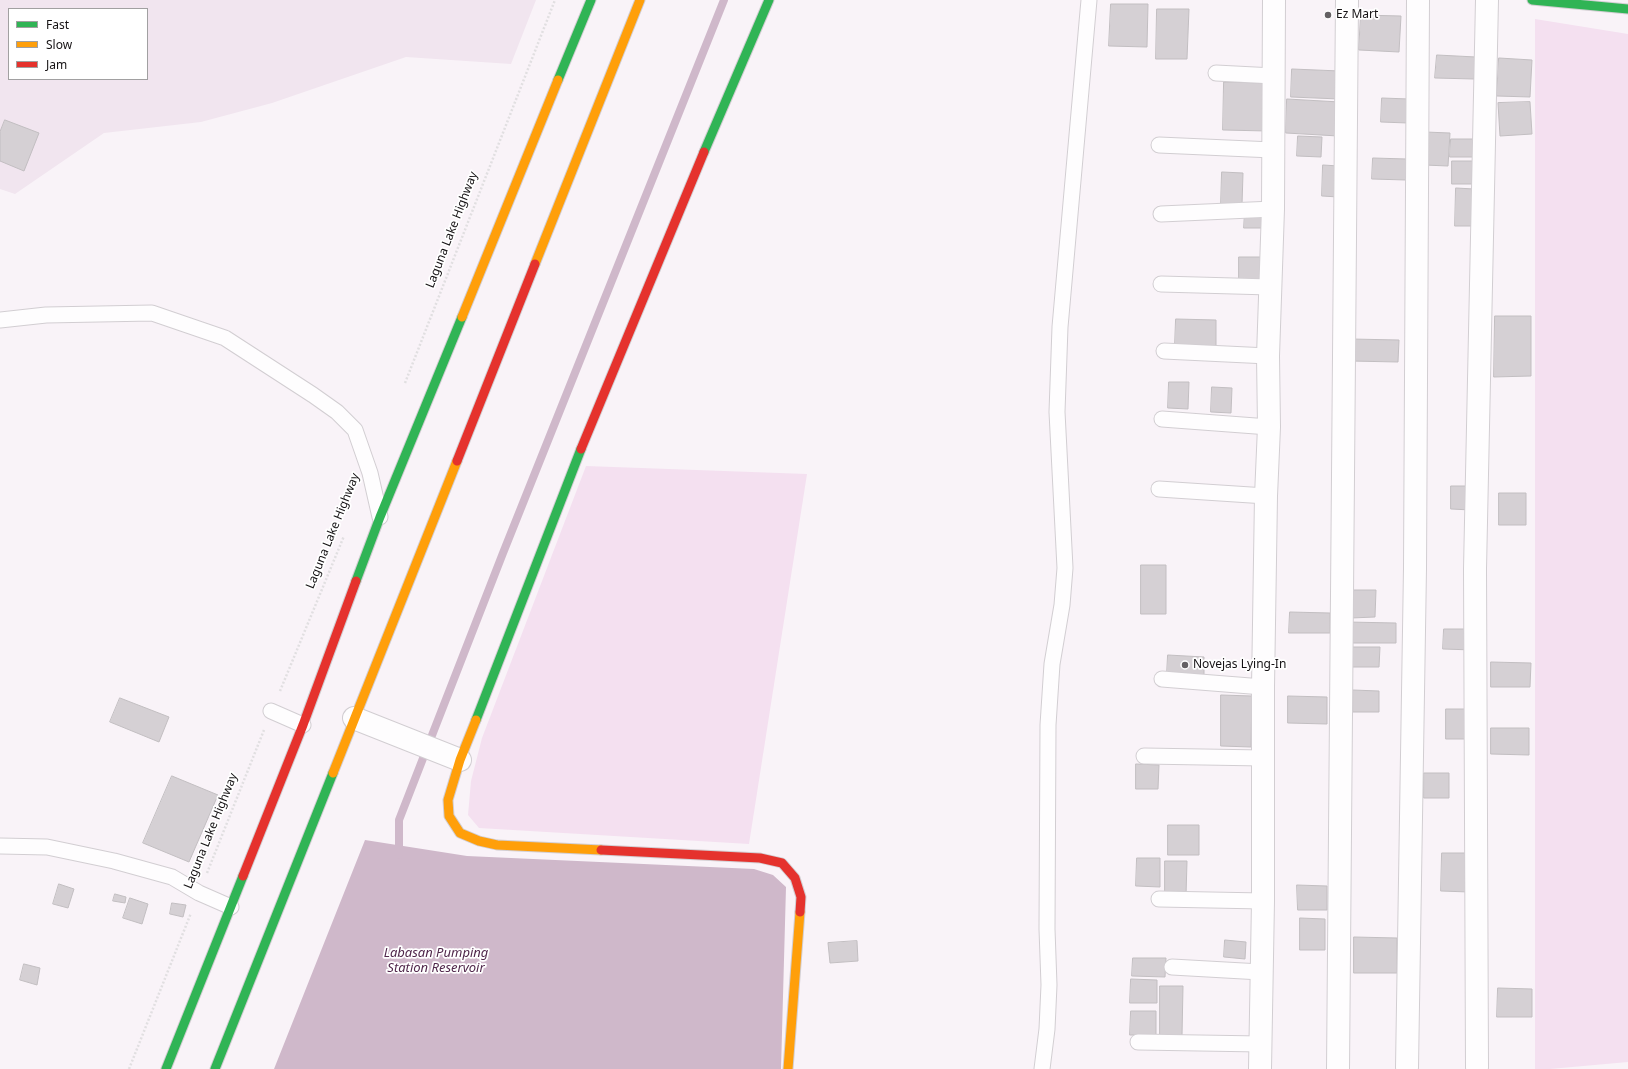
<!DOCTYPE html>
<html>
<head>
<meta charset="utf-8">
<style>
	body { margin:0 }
	#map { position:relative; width:1628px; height:1069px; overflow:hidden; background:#f9f3f8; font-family:"Noto Sans",sans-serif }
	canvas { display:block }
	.legend { position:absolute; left:8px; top:8px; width:140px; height:72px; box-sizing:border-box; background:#fff; border:1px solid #a1a0a1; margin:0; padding:5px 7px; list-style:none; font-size:12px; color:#141113 }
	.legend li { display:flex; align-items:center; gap:8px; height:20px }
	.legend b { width:20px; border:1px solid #a1a0a1 }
</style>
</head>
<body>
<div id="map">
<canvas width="1628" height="1069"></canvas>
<ul class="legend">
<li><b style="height:5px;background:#30b455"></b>Fast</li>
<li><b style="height:5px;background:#ff9f0a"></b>Slow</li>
<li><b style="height:5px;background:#e5322d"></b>Jam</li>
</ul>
</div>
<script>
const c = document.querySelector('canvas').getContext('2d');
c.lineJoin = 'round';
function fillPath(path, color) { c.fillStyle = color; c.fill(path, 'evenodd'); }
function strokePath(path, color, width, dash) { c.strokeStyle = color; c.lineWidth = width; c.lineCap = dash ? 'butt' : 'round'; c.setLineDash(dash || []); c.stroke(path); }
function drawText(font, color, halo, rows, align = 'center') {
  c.font = font + ' "Noto Sans",sans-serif'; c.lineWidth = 3.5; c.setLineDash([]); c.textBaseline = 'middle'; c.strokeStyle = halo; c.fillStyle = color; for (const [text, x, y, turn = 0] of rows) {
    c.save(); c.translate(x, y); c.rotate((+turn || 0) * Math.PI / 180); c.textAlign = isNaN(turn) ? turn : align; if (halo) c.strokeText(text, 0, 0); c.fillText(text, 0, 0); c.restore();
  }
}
fillPath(new Path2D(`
	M0,0H536L511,64L406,57L272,103L201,122L104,133L15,194L0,189ZM9,9H147V79H9Z`), '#f1e5ef');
fillPath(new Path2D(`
	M1535,19L1628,34V1062L1550,1069H1535Z
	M586,466L807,474L749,844L479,828L468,815L471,781L482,738Z`), '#f4e0f0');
fillPath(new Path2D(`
	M365,840L467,856L754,869L773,875L786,887L781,1069H274Z`), '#cfb8ca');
strokePath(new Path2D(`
	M399,855V820L503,553L724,0`), '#cfb8ca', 8);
const building = new Path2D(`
	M1111,4H1148L1147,47L1109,46Z
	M1157,9H1189L1187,59H1156Z
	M1361,15L1401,16L1399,52L1359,50Z
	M1437,55L1476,57L1474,79L1435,78Z
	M1499,58L1532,60L1530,97L1497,96Z
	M1292,69L1340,71L1339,99L1291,97Z
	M1224,82L1268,83L1267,131L1223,130Z
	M1382,98L1409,99L1408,123L1381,122Z
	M1287,99L1340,102L1338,136L1286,133Z
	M1530,102L1532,134L1500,136L1498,103Z
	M5,120L39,133L24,171L0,161V132Z
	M1425,132L1450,133L1448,166L1424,165Z
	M1298,136L1322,137L1321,157L1297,156Z
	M1451,139H1476V157H1450Z
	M1373,158L1407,159L1406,180L1372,179Z
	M1452,161H1475L1474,184H1452Z
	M1323,165L1339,166L1338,197L1322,196Z
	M1222,172L1243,173L1242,205H1221Z
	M1456,188L1474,189L1473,226H1455Z
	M1245,212L1268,213L1267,228H1244Z
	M1239,257H1264V281L1239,280Z
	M1495,316H1531V376L1494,377Z
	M1176,319L1216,320V346L1175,345Z
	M1351,339L1399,340L1398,362L1350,361Z
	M1169,382H1189L1188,409L1168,408Z
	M1212,387L1232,388L1231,413L1211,412Z
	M1451,486H1471V510L1451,509Z
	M1499,493H1526V525H1499Z
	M1141,565H1166V614H1141Z
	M1352,590H1376L1375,617L1351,618Z
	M1290,612L1330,613V633H1289Z
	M1347,622L1396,623V643H1347Z
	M1444,629H1474L1473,650L1443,649Z
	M1349,647H1380L1379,667H1349Z
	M1168,655L1204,657V675L1167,674Z
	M1491,662L1531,663L1530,687H1491Z
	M1353,690L1379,691V712H1353Z
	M1221,695L1252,696L1251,747L1221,746Z
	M1288,696L1327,697V724L1288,723Z
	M120,698L169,717L159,742L110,722Z
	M1446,709H1471V739H1446Z
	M1491,728H1529V755L1491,754Z
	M1136,764L1159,765L1158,789H1136Z
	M1424,773H1449V798H1424Z
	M172,776L218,795L189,862L143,843Z
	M1168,825H1199V855H1168Z
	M1442,853H1470L1469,892L1441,891Z
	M1137,858H1160V887L1136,886Z
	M1165,861H1187L1186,896H1165Z
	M59,884L74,889L68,908L53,904Z
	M1297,885L1327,886V910H1298Z
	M115,894L126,897L125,903L113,901Z
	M130,898L148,904L142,924L123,918Z
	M172,903L186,905L183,917L170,914Z
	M1300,918L1325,919V950H1300Z
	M1354,937L1397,938V973H1354Z
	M1225,940L1246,942L1245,959L1224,957Z
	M857,941L858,961L830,963L828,943Z
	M1133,958H1166L1165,977L1132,976Z
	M24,964L40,968L37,985L20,980Z
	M1131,979L1157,980V1003H1130Z
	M1160,986H1183L1182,1036H1160Z
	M1498,988L1532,989V1017H1497Z
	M1131,1011H1156V1035H1130Z`);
fillPath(building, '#d5d0d4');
strokePath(building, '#c2bec1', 1);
const lane = new Path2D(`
	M1216,73L1274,76
	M1159,145L1273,150
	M1161,214L1273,209
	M1161,284L1270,287
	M0,320L46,315L152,313L225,338L313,395L337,412L355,430L370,473L380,517
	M1164,351L1268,356
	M1162,419L1269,427
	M1159,489L1266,496
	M1162,679L1263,687
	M271,711L303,725
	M1144,756L1263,758
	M0,846L47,847L114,861L172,877L199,893L231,907
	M1159,899L1263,901
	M1172,967L1261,972
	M1138,1042L1261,1044
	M1042,1069L1047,1029L1049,985L1047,929L1048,725L1052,664L1062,605L1065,568L1057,412L1060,327L1089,0`);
const street = new Path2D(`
	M354,718L460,760
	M1407,1067L1415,568L1418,0
	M1477,1067L1475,569L1487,0
	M1260,1069L1263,901V687L1266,496L1269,427L1268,356L1273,209L1274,0
	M1338,1069L1347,0`);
const fast = new Path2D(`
	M1532,0L1628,9
	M558,80L591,0
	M704,152L769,0
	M356,581L380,517L462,317
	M476,720L581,449
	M166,1069L243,876
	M215,1069L333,773`);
const slow = new Path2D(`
	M535,264L640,0
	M462,317L558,80
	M476,720L460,760L448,800L449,816L460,833L479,841L497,845L601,850
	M333,773L457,461
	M788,1069L800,912`);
const jam = new Path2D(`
	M581,449L704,152
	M457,461L535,264
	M601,850L760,858L782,863L795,878L801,897L800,912
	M243,876L303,725L356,581`);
strokePath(lane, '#d2ced2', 17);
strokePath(street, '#d2ced2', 24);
strokePath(fast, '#d2ced2', 11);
strokePath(slow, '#d2ced2', 11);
strokePath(jam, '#d2ced2', 11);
strokePath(new Path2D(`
	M405,383L555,0
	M280,691L344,536
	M207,873L264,730
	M129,1069L191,913`), '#e1dfe1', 2.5, [2, 2]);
strokePath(lane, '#fefdfe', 15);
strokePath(street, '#fefdfe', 22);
strokePath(fast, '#30b455', 9);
strokePath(slow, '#ff9f0a', 9);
strokePath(jam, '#e5322d', 9);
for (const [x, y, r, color] of [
	[1328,15,4,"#646063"],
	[1185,665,4,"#646063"]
]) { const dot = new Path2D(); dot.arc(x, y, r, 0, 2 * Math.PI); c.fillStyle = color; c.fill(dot); strokePath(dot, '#fff', 1.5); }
drawText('12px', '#141113', '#fff', [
	["Ez Mart",1336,15],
	["Novejas Lying-In",1193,665]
], 'left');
drawText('12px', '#141113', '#fff', [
	["Laguna Lake Highway",452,230,-69],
	["Laguna Lake Highway",333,531,-68],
	["Laguna Lake Highway",211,831,-68]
]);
drawText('italic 13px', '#50274b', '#fff', [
	["Labasan Pumping",436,953],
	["Station Reservoir",436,968]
]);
</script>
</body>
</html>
